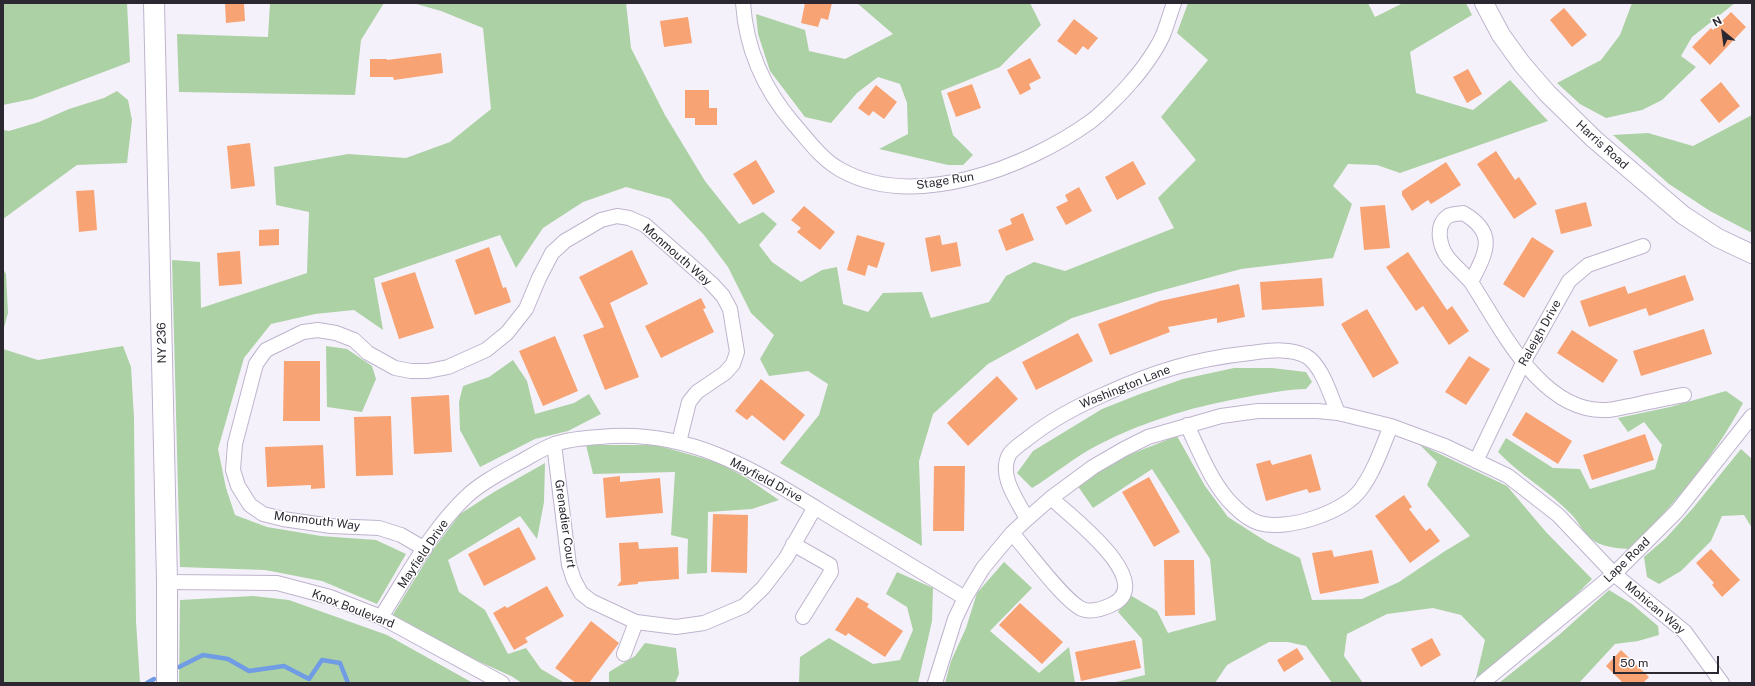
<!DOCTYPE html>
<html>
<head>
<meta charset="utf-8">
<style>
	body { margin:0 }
	#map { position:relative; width:1755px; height:686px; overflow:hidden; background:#f5f1fb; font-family:"Public Sans",sans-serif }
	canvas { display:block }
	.frame { position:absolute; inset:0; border:4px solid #2c2832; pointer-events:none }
	.north { position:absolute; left:1703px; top:12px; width:40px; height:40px; -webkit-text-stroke:3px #fff; paint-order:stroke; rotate:331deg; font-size:11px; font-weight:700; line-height:16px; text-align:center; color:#2c2832 }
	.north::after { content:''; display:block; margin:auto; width:14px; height:18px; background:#2c2832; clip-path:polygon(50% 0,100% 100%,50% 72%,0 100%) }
	.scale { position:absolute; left:1613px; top:656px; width:106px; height:18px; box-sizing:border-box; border:2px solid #2c2832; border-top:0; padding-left:5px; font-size:12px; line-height:14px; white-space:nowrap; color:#2c2832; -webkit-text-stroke:3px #fff; paint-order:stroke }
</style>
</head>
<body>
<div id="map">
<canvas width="1755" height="686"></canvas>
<div class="frame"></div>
<div class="north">N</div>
<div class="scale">50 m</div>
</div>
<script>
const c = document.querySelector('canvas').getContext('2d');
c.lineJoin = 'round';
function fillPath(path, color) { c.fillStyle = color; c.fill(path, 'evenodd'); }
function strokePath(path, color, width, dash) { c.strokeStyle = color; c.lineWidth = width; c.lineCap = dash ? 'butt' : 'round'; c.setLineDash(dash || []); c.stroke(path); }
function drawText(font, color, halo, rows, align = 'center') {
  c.font = font + ' "Public Sans",sans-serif'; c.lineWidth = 3; c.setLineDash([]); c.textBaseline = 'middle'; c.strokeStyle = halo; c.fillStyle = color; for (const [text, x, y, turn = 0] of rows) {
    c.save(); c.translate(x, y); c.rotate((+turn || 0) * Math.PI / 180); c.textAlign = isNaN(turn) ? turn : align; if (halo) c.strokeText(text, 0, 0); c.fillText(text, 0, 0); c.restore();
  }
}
fillPath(new Path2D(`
	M3,3H127L130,62L32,99L3,105Z
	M270,3H384L361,40L355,95L179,92L177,34L268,37Z
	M413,3H626L631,48L665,115L705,181L739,224L763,212L777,224L759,245L772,262L801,282L822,270L837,267L843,304L868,312L883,293L922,292L931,318L989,302L1006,276L1034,262L1065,271L1174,228L1158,198L1196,160L1161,117L1208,60L1177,33L1188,3H1368L1375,17L1403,3H1466L1472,15L1410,52L1416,93L1473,110L1510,80L1548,121L1400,173L1377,165L1348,164L1333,186L1352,204L1333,258L1241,269L1156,292L1072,318L988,364L933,414L919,461L922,546L780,463L819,415L828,384L808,371L769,376L760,359L774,335L751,313L728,267L704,235L670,199L626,187L583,202L543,228L516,268L500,235L374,278L383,330L354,310L315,314L271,324L244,358L218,449L226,488L235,515L267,527L321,536L376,540L406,554L377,604L322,581L265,570L180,567L172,260L200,262L201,308L307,273L309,212L276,205L274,167L348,154L406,158L450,142L491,109L483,28L441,11Z
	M857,3H1030L1041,25L1000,67L941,91L953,135L973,155L963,165H948L879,149L908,134L907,103L900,84L878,77L857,93L831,123L805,117L770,71L758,34L756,14L805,30L809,51L845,59L893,34Z
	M1632,3H1735L1692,37L1681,56L1696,67L1662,100L1642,110L1606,118L1580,104L1557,83L1601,60L1620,35Z
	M117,91L128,100L132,120L127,163L77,165L3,219V130L9,131L39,122L69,109L104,98Z
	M1752,115V233L1710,211L1669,184L1613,135L1648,133L1693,146Z
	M3,269L6,274L8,313L3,331Z
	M123,346L131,367L134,418L136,621L140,683H3V349L38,360Z
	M326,346L347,349L372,366L376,379L362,412L327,407Z
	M513,360L527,381L535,414L574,403L589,394L601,414L568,431L535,439L480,467L460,430L459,402L463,386L489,377Z
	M1234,368H1272L1306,372L1312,382L1306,389C1288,389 1270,393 1252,396C1199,405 1146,420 1098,445C1074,457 1054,475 1032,488L1017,473L1033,451L1102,409L1140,394L1183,379Z
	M1726,391L1743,403C1713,459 1674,505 1629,549C1615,548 1601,547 1590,538C1583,532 1578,521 1571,514C1549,491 1520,475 1498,452L1506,438L1553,468L1580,469L1590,489L1655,469L1662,445L1644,422L1628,432L1618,418L1670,407Z
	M1177,436L1205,486L1228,517L1267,542L1300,558L1312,600L1362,599L1399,582L1445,551L1470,536L1427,485L1437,462L1419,444L1507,486L1546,532L1592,579C1557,616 1516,647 1476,678L1485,640L1461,615L1433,608L1387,614L1347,634L1344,656L1363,683H1332L1306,646L1288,642H1269L1227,665L1215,683H1112L1145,675L1142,639L1118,612L1130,595L1157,611L1168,633L1216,620L1210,559L1152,469L1093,508L1077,485L1121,458Z
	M586,445H656L720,463L748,479L779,500L752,509L708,512L707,573L687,574L688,539L671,535L675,472L593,474Z
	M1741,449L1752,459V528L1744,515L1722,516L1711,541L1681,571L1659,584L1647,577L1644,557L1666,538L1693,508Z
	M545,463L544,502L537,539L520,516L448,560L459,592L485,610L508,654L526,648L541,669L565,683H522L511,676L389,621L432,551L460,514L494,492Z
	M1004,562L1032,588L990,631L1039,673L1069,647L1075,683H945L951,661L966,628L977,593Z
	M897,572L933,588L932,621L918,683H799L800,657L829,638L873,664L900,660L913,630L907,607L886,594Z
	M1609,590L1632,604L1658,626L1659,635L1638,641L1615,644L1579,683H1499L1559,635Z
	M253,596L289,600L387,635L473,683H179L180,600Z
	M645,643L676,648L679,674L675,683H609V672L635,656Z`), '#acd1a4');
strokePath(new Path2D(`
	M179,667L203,655L228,659L249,671L284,666L309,679L322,660L340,663L348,683
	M147,683L154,679`), '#6f9ce4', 4.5);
fillPath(new Path2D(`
	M225,3H244L245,21L226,23Z
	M805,3H832L828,20L821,18L818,27L801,23Z
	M1564,8L1587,35L1572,47L1550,20Z
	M1731,12L1746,27L1710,65L1692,47L1711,28L1713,30Z
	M688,17L692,43L664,47L660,21Z
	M1074,19L1098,38L1088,50L1083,46L1076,55L1057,41Z
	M441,53L443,73L394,80L393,77H370V59H387V60Z
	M1030,58L1041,78L1029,84L1031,89L1020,95L1007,70Z
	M1468,69L1482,94L1467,103L1453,77Z
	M1721,82L1740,106L1719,123L1700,100Z
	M972,84L981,108L956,117L947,93Z
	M876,85L897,102L884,119L873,111L869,116L858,108Z
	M685,90H709V108H717V125H695V118H685Z
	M250,143L255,186L231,189L227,146Z
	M1496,151L1515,180L1519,177L1537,204L1514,219L1477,164Z
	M756,160L775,192L753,205L733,174Z
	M1133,161L1146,184L1117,200L1105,177Z
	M1446,162L1461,185L1431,204L1428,200L1412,211L1402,195V191Z
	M1079,187L1092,211L1066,225L1056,207L1068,201L1065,195Z
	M94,190L97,230L79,232L76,191Z
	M1586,202L1592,226L1561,234L1555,210Z
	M1385,205L1390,248L1364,250L1360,207Z
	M804,206L835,232L820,250L797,232L801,228L791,220Z
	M1023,213L1034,240L1006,251L998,230L1012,224L1010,219Z
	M279,229V245L259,246V230Z
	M857,235L885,243L877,268L868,265L865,276L847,270Z
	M940,235L942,245L957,242L961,266L931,272L925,238Z
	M1532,237L1554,251L1524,298L1503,284Z
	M489,247L503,288L506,287L511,302L475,315L455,260Z
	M632,250L648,284L610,303L639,377L605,390L583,335L604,327L579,277Z
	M240,251L242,284L219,286L217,253Z
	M1408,252L1447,310L1452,306L1469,331L1449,345L1423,306L1416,311L1386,267Z
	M415,272L434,328L399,339L381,283Z
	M1685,275L1694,300L1649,316L1646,308L1589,327L1580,301L1625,286L1628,294Z
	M1322,278L1324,306L1262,310L1260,282Z
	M1239,284L1245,317L1217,323V318L1168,327L1170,332L1110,355L1098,324L1160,301Z
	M701,298L706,308L703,309L714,332L661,358L645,326Z
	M1367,309L1399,363L1373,378L1341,324Z
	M1704,329L1712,354L1641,376L1633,351Z
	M1572,330L1618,360L1603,383L1557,353Z
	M1078,333L1093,361L1036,390L1022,362Z
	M555,336L578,391L543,406L519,351Z
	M1469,356L1490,369L1466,405L1445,392Z
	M284,361H320V421H283Z
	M997,376L1018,399L968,446L947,423Z
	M761,379L805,415L784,441L752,415L747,420L735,411Z
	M449,395L452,452L414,454L411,397Z
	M1526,412L1572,441L1558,464L1512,435Z
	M391,416L393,475L356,476L354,417Z
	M1645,434L1654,460L1592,480L1583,455Z
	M323,445L325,488L311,489V485L267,487L265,447Z
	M1311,454L1321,490L1309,493L1307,489L1266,501L1256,464L1270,460L1272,465Z
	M934,466H965L964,531H933Z
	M620,476V482L660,478L663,513L606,518L603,478Z
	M1149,477L1180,532L1154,547L1122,492Z
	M1404,495L1412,507L1409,509L1426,531L1430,528L1440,541L1410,563L1375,516Z
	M713,514L748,515L747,573L711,572Z
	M519,527L536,559L484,586L468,554Z
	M638,542L639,549L678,547L679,579L638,582V584L617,586L621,581L619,543Z
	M1711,549L1740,580L1722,597L1712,585L1714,583L1696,563Z
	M1332,550L1334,557L1372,550L1379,583L1320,594L1312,553Z
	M1164,560H1194L1195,615L1165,616Z
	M547,586L564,616L525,638L528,642L514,650L493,613L505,606L507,608Z
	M857,597L869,604L867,607L903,631L885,657L848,633L846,636L835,630Z
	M1020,603L1063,642L1042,664L999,625Z
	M591,621L619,643L589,683H576L555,668Z
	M1432,638L1441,655L1421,667L1411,649Z
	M1135,640L1141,668L1081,681L1075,652Z
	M1297,648L1304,659L1284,672L1277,660Z
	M1621,650L1649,677L1643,683H1623L1606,666Z`), '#f7a374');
const minor = new Path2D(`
	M743,3C746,48 764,89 793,123C808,140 821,159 841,170C915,211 1027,167 1090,122C1101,114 1123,92 1132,81C1142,70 1157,49 1163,35C1167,25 1170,14 1174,3
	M1463,213C1498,233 1486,253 1471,282C1464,274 1456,267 1449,259C1440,248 1434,226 1448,216C1452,214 1458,214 1463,213Z
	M1471,282C1501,328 1541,413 1606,410C1614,410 1622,407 1630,406C1648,402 1666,398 1684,395
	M1187,425C1200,452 1212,485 1234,506C1241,513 1249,520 1259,523C1287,531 1344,513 1361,489C1375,470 1382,447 1391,426
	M554,444L569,565L574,580L581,593L591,601L636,622L676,627L704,623L744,606L763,588L786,558L815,507
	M1476,461L1523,363L1569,281L1588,265L1643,246
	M1027,519C1018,501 998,476 1009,455C1012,449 1022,443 1027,439C1051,420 1077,406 1105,394C1155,371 1195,359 1250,353C1267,351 1289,347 1306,356C1322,365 1331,397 1338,413
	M1012,533C1027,550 1064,601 1082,609C1091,613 1102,609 1111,605C1160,583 1068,514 1051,498
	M793,544L830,565L831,572L803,617
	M425,549L401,535L379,528L331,526L283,519L263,514L250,505L238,486L233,470L235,444L256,364L266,350L303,332L318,330L336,333L354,340L368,353L395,368L411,371H428L448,367L486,350L507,333L526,309L539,278L552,253L565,241L601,220L617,216L629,218L645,225L712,284L723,296L730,309L737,352L733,364L725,373L697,392L689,402L679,442
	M167,582L277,583L330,597L381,617L502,683
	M381,617C407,576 431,530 467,496C482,482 502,472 520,462C531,456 543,448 555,444C569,439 585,438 600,437C690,428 756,471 829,516C874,543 920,571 965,598
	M624,654L636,622
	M935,683L955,619L965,598L983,568L1012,533L1027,519L1051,498L1093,467L1124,449L1148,437L1221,416L1258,411H1317L1338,413L1391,426L1445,446L1508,476L1558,515L1614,574L1685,632L1722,683
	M1482,683L1614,574L1677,511L1752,416`);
const tertiary = new Path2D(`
	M1484,3L1501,35L1522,64L1547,93L1594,139L1683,215L1718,238L1752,254`);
const secondary = new Path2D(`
	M154,3L167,582V683`);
strokePath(minor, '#beb4cd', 16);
strokePath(tertiary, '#beb4cd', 20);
strokePath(secondary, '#beb4cd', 22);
strokePath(minor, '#fff', 14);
strokePath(tertiary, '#fff', 18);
strokePath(secondary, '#fff', 20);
drawText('12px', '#2c2832', '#fff', [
	["Harris Road",1602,145,42],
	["Stage Run",945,181,-9],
	["Monmouth Way",677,255,41],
	["Raleigh Drive",1540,333,-61],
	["NY 236",162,343,-91],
	["Washington Lane",1125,387,-22],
	["Mayfield Drive",766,480,28],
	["Monmouth Way",317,521,7],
	["Grenadier Court",565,524,82],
	["Mayfield Drive",423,554,-56],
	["Lape Road",1627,560,-44],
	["Mohican Way",1655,608,40],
	["Knox Boulevard",353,609,21]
]);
</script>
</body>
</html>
